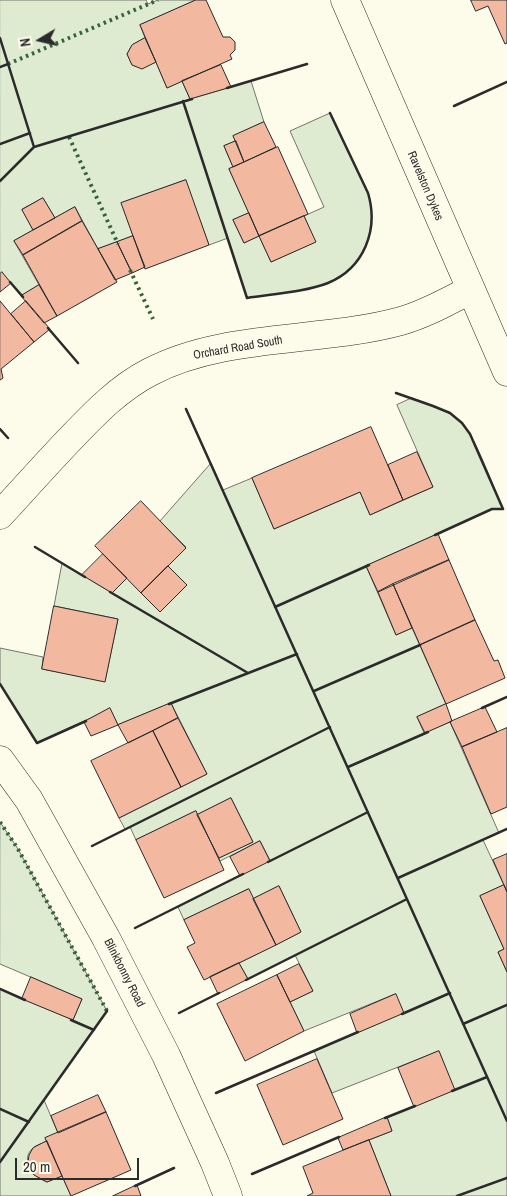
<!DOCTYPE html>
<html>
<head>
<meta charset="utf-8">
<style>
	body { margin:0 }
	#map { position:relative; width:507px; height:1196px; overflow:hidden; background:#fdfbea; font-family:"Archivo Narrow",sans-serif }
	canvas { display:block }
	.north { position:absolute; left:15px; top:15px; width:50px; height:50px; -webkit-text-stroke:4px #fdfbea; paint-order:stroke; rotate:261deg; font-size:14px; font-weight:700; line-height:20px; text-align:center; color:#2b2b2b }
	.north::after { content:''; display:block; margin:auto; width:18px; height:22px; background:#2b2b2b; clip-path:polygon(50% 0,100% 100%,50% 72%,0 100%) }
	.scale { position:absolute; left:15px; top:1158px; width:124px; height:22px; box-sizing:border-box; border:2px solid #2b2b2b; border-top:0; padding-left:6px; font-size:15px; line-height:18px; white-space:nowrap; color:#2b2b2b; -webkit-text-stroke:4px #fdfbea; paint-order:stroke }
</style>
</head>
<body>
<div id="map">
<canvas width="507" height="1196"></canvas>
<div class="north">N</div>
<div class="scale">20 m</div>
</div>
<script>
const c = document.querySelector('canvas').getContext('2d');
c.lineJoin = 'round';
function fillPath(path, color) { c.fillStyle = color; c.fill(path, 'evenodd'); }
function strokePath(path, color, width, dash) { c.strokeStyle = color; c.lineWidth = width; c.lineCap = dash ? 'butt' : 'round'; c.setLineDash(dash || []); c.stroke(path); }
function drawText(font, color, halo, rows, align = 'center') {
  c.font = font + ' "Archivo Narrow",sans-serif'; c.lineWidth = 4; c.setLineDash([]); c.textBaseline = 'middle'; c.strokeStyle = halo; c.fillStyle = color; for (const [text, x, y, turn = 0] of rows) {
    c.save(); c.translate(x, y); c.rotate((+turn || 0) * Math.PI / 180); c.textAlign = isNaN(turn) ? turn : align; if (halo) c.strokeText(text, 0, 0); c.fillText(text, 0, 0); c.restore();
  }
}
const green = new Path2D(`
	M0,0H146L148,4L158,0H196L140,25L145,38L132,45L127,54L132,65L142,68L156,62L167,88L182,81L190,99L251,81L264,122L234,136L236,141L224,146L233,167L229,169L249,213L233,220L244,243L259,236L271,262L315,242L304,216L324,207L290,131L330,113L368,193C379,230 364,268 328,283C305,292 272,294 247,298L228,238L209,245L185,180L122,203L133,236L98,249L75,207L55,218L43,198L22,209L33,230L14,241L39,285L21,296L2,273L0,274Z
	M412,398C429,404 448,410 461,422C475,435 494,489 503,509H492L366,566L396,635L412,628L446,704L417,717L424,733L450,722L499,833L483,840L504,885L480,896L504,949L498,952L507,972V1196H391L369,1140L392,1131L387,1117L454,1090L439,1051L332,1093L314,1051L403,1013L395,994L304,1031L290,1002L313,991L295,955L248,979L239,963L301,932L279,886L253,899L248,889L184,920L178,907L270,860L260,841L220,861L219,858L253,842L231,798L197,815L196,811L136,840L130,827L125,829L119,818L207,774L171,703L118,725L110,709L37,743L0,684V648L43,657L42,669L105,681L118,619L54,606L62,563L112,593L127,578L160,612L186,585L168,566L186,547L160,521L211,463L223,490L252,478L274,529L360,492L370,515L433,487L397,405Z
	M0,822L18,849L107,1011L44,1100L58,1133C54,1136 50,1140 45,1142C41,1144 36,1145 33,1148C19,1160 34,1178 47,1182L62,1176L71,1196H0V989L73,1020L82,999L0,964Z`);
fillPath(green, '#deebd1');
strokePath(green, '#74746e', 1);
const building = new Path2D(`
	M196,0H206L223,37H230L235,42V50L230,55L232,59L167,88L140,25Z
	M471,0H507V43L505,44L488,6L476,11Z
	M145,38L156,62L142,69L132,65L127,54L132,45Z
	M221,65L231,87L190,99L182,81Z
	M264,122L276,147L244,162L233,136Z
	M236,141L244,162L233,167L224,146Z
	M278,147L308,214L259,236L229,169Z
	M186,180L209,245L145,269L121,203Z
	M43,198L55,218L33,230L22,210Z
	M75,207L82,221L23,255L14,241Z
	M249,213L259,236L244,243L233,220Z
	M304,216L316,242L271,262L259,236Z
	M82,221L117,282L57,316L23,255Z
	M133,236L145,267L132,273L117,242Z
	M117,242L132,273L115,280L98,249Z
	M2,272L11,283L0,292V274Z
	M39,285L57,316L44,323L21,296Z
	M0,301L34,342L1,369L3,378L0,380Z
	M26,301L50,329L34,342L11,314Z
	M371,427L403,500L370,515L360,492L274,529L252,478Z
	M417,452L433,487L403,500L388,465Z
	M141,501L186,548L141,593L95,546Z
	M438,534L449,560L378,592L366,566Z
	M103,554L127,578L112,593L82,575Z
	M449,560L475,620L420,645L393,584Z
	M168,566L187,585L160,612L141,593Z
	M393,584L412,628L396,635L378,592Z
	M54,606L118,619L105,682L42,669Z
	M475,620L494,661L498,660L505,678L446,704L420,645Z
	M171,703L178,718L128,743L118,725Z
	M446,704L452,721L425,733L417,717Z
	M485,707L497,732L462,747L450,722Z
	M110,708L118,725L91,736L84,722Z
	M178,718L207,774L181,787L153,731Z
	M507,728V807L491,814L462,747Z
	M153,731L181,787L119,818L91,761Z
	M231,798L253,842L219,858L197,815Z
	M196,811L224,870L164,898L136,840Z
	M260,841L270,861L240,876L230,857Z
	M507,854V892L493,860Z
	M504,885L507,892V972L498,952L504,949L480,896Z
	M279,886L301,932L276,945L253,899Z
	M249,889L276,945L204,980L187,947L195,943L184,920Z
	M239,963L248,979L218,994L210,977Z
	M299,964L313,991L290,1002L277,975Z
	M277,975L304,1031L245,1061L217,1004Z
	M31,977L82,999L73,1020L22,999Z
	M396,994L404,1013L357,1033L350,1014Z
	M439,1051L455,1090L414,1107L398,1068Z
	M317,1059L343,1119L283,1145L257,1085Z
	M98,1095L106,1112L58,1133L51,1116Z
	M106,1112L131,1170L71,1196L45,1138Z
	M387,1117L392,1131L343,1150L338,1138Z
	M369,1140L391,1196H307L313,1193L303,1167Z
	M47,1141L62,1176L47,1182L34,1175L30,1169L28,1162L29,1155L33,1148Z
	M137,1185L141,1196H113Z`);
fillPath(building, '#f2b8a0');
strokePath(building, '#2b2b2b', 1);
const minor = new Path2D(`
	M345,0L507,372
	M0,515C24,489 47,463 72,437C95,413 119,388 150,372C224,333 321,343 401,321C426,314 448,301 470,290
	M0,760L29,800L106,938L166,1055L215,1163L228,1196`);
strokePath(minor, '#2b2b2b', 29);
strokePath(minor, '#fdfbea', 28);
strokePath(new Path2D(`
	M8,64L158,0
	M69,137L118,244
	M130,270L153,319
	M0,822L18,849L107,1011`), '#34623c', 4, [2.5, 4]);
strokePath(new Path2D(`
	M0,38L34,147
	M0,67L8,64
	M227,88L307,64
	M183,101L247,298C272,294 305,292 328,283C364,268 379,230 368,193L330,113
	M454,106L507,82
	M0,144L30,133
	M0,181L34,147L192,99
	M10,282L23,297
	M48,328L78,363
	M396,393L433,406L450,413L462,423L470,434L503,509H492L435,535
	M186,409L507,1121
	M0,429L8,438
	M35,547L85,577
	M110,592L248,673
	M275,607L369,565
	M0,684L37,743L86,721
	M314,691L420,645
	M169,704L297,654
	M482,708L507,697
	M348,767L428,732
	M92,846L330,727
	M268,862L368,812
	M398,878L507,829
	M135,928L243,874
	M246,980L407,899
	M0,989L25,1000
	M179,1013L219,993
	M402,1014L450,993
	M71,1020L94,1030
	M463,1024L507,1005
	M452,1091L487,1077
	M216,1093L358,1032
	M0,1109L29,1122
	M385,1118L415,1106
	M0,1162L107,1011
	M252,1174L339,1137
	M135,1186L174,1168
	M457,1196L507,1178`), '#2b2b2b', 2.5);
drawText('12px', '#2b2b2b', '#fdfbea', [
	["Ravelston Dykes",425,186,67],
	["Orchard Road South",238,348,-10],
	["Blinkbonny Road",124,973,63]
]);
</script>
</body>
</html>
